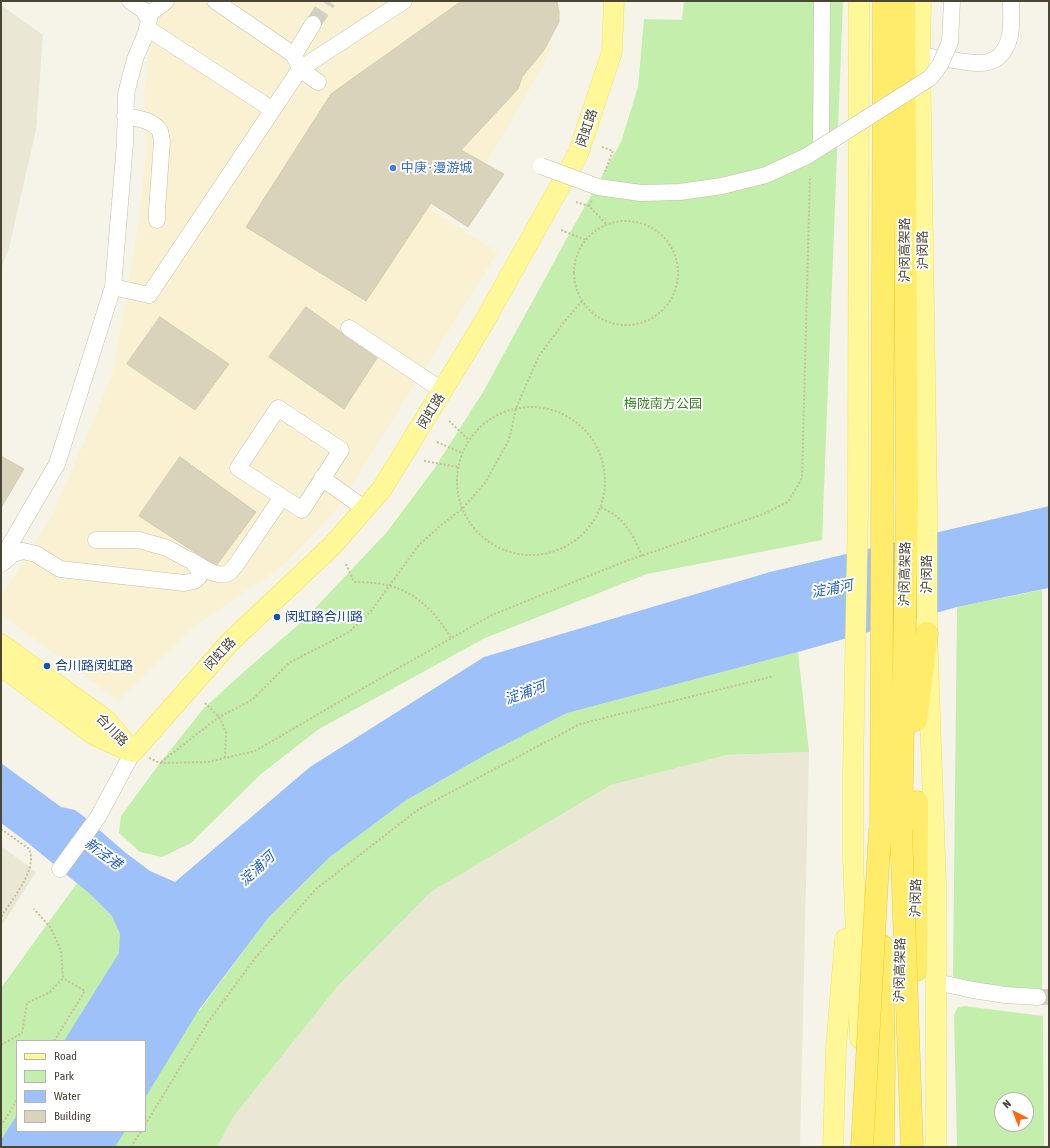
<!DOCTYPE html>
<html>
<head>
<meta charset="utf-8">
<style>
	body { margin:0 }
	#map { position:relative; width:1050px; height:1148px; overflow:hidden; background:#f6f4e8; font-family:"Asap Condensed",sans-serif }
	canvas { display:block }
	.frame { position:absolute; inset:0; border:2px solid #4a4636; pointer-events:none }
	.legend { position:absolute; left:16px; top:1040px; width:130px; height:92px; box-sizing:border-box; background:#fff; border:1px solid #b7b5af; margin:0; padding:5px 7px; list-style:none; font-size:12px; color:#4a4636 }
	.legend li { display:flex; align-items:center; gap:8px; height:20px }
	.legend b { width:20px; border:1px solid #b7b5af }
	.north { position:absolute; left:994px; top:1092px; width:40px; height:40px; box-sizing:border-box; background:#fff; border:1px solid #b7b5af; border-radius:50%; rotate:318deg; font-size:11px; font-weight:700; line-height:16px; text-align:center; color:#4a4636 }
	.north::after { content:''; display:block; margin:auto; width:14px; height:18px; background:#ff6916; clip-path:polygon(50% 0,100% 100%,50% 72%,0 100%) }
</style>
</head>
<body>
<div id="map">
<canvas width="1050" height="1148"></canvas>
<div class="frame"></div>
<ul class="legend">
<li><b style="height:5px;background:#fff798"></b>Road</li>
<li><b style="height:11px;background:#c3eeac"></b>Park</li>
<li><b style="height:11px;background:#9ec1f9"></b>Water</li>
<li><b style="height:11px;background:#d9d3bc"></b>Building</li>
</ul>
<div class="north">N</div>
</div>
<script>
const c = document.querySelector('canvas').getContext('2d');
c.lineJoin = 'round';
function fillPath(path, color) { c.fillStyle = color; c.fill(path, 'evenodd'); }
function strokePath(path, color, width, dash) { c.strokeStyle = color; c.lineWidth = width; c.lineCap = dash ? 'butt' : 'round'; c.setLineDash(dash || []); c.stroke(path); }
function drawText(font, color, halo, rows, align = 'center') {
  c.font = font + ' "Asap Condensed","Noto Sans SC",sans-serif'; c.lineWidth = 4; c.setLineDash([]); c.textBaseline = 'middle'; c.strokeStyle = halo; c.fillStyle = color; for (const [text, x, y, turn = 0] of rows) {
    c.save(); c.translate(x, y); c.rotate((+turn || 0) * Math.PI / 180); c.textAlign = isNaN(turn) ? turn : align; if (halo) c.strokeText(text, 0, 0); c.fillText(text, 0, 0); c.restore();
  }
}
fillPath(new Path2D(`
	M1,5L43,35L36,130L9,248L1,269Z
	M809,752L800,1147H217L234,1116L337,987L431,892L611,785L727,755Z
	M1,846L36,872L1,927Z`), '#eae8d5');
fillPath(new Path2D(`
	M149,1H469L545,9L553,48L489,159L431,210L498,252L336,510L284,565L196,625L118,701L1,614V597L54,512L112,376L137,232L147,148L144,95L149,54L162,10Z`), '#f9f1d1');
fillPath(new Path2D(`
	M684,1H843L822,540L647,574L485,638L319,729L261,774L191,843L162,857L140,852L119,833L121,816L160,763L204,708L247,669L304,620L387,532L434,469L483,392L566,240L621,142L638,87L644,19L682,20Z
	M1042,590V991L961,982L957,981L953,975L957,607Z
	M798,652L809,752L727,755L611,785L431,892L337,987L234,1116L217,1147H1V988L77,883L90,894L112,916L120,934L199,1011L269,917L330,857L405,801L489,753L567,713ZM17,1041H145V1131H17Z
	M964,1006L1043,1016L1044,1147H957L954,1015L957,1008ZM1002,1100H1026V1124H1002Z`), '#c3eeac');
fillPath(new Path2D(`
	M1049,506V588L957,607L798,652L567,713L489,753L405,801L330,857L269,917L198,1011L145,1098V1041H64L119,953L120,934L112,916L90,894L28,843L1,823V763L61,807L75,810L82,815L126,853L150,871L175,882L310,767L484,657L770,572Z
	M17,1115V1131H125L115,1147H1V1140Z`), '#9ec1f9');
const building = new Path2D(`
	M462,1H555L557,2L559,12V22L544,50L522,77L518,89L461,150L504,174L468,227L431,203L366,301L246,227L331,94Z
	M306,307L377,358L344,409L269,357Z
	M160,317L229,364L195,410L127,364Z
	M1,456L24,469L1,508Z
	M180,457L256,512L216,566L139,516Z`);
fillPath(building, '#d9d3bc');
strokePath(building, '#d4ceae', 1);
strokePath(new Path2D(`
	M313,24L328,1
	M1038,997H1049`), '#d4d1c4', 16, [16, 8]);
const minor = new Path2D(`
	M215,1L294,55L300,69L318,82
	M147,16L166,1
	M147,28L273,110
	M294,55L313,24
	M920,55C931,57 942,59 954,60C980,65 1003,68 1010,35C1012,24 1011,12 1011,1
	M125,116C136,118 154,120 160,131C161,134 161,138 162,141L157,210V220
	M821,147L822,1
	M113,287L149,295L300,69L404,1
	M349,328L443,391
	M278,408L341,450L302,510L238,468Z
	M322,478L365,509
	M1,560L57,464L113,287L125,143L126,94L135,59L146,33L149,20L143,10L130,1
	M192,561C203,567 218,580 230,572C233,569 236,565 238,562L282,497
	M1,564L13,554L23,551L36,554L60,569L184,583L194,581L199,577V570L192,561L185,558L167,548L139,540H96
	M60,869L98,817L133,752
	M936,982L973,990L1005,995L1038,997`);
const major = new Path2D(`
	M859,1L858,510L853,771V858L860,1039
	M921,1L920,55L927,505V633L936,884V1147
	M1,644L106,720L133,752
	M1,666L94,735L129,751
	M133,752L229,643L332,546L382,489L483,324L578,154L612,52L614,1
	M833,1147L836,1049L845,939`);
const highway = new Path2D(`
	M916,720L927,633
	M901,831L907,502L904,1
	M881,848L884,1
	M882,946L884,1064L883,1147
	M916,970L917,802`);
strokePath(minor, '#c2bfa9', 17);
strokePath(major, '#f1e35a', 21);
strokePath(highway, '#efcf29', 23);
strokePath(new Path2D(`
	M602,147L613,151L604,174
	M576,202L589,206L607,225
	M589,206L592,200
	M574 273a52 52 0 1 1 104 0a52 52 0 1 1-104 0Z
	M561,230L586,240
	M457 481a74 74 0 1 1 148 0a74 74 0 1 1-148 0Z
	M449,421L469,440
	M437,442L462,453
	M424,461L458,467
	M601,507C624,518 632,532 642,556
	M346,564L354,582C360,582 367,582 373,583C410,586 433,608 451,638
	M205,703L219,717L226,732L225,758
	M149,758L160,763L208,762L255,751L346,698L492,615L626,561L761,515L788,502L802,478L810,176
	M161,762L219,717L252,700L289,663L349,632L371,611L419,545L441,525L462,509L485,483L509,440L516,408L539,356L564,322L582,301
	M1,829L28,848C30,851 31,854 31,857C32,876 11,901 1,917
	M54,1041L85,991L63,978
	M1,1045L22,1033L27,1003L50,992L63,978L61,950L50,927L34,909
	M145,1125L208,1022L256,957L316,889L419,809L580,724L774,676
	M1,1126L17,1100
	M131,1147L141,1131`), '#c6bf99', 2, [2, 2]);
strokePath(minor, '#fff', 16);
strokePath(major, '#fff798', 20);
strokePath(highway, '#ffec6a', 22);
const minorBridge = new Path2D(`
	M541,166L598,187L641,193L680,192L722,186L766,175L807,156L930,78L940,65L950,42L952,1`);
const highwayBridge = new Path2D(`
	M901,831L912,1147
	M862,1147L880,829`);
strokePath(minorBridge, '#c2bfa9', 17, []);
strokePath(highwayBridge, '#efcf29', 23, []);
strokePath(minorBridge, '#fff', 16);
strokePath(highwayBridge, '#ffec6a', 22);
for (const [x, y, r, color] of [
	[393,168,4,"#3f7fe0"],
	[277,617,4,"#1a4fb4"],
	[47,666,4,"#1a4fb4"]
]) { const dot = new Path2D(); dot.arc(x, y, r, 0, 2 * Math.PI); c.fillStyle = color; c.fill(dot); strokePath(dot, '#fff', 1.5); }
drawText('13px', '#4a4636', '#fff', [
	["闵虹路",587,128,-72],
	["沪闵高架路",905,250,-90],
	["沪闵路",923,250,-91],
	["闵虹路",431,411,-58],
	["沪闵高架路",905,574,-89],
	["沪闵路",927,574,-90],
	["闵虹路",220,654,-47],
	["合川路",112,730,46],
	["沪闵路",916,898,-89],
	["沪闵高架路",900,970,-89]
]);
drawText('13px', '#366cbe', '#fff', [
	["中庚 · 漫游城",401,168]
], 'left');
drawText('13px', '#328421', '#fff', [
	["梅陇南方公园",663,404]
]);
drawText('13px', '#164399', '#fff', [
	["闵虹路合川路",285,617],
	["合川路闵虹路",55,666]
], 'left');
drawText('italic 14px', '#215dc3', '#fff', [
	["淀浦河",832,589,-11],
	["淀浦河",525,693,-20],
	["新泾港",103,854,36],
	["淀浦河",257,869,-43]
]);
</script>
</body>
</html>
